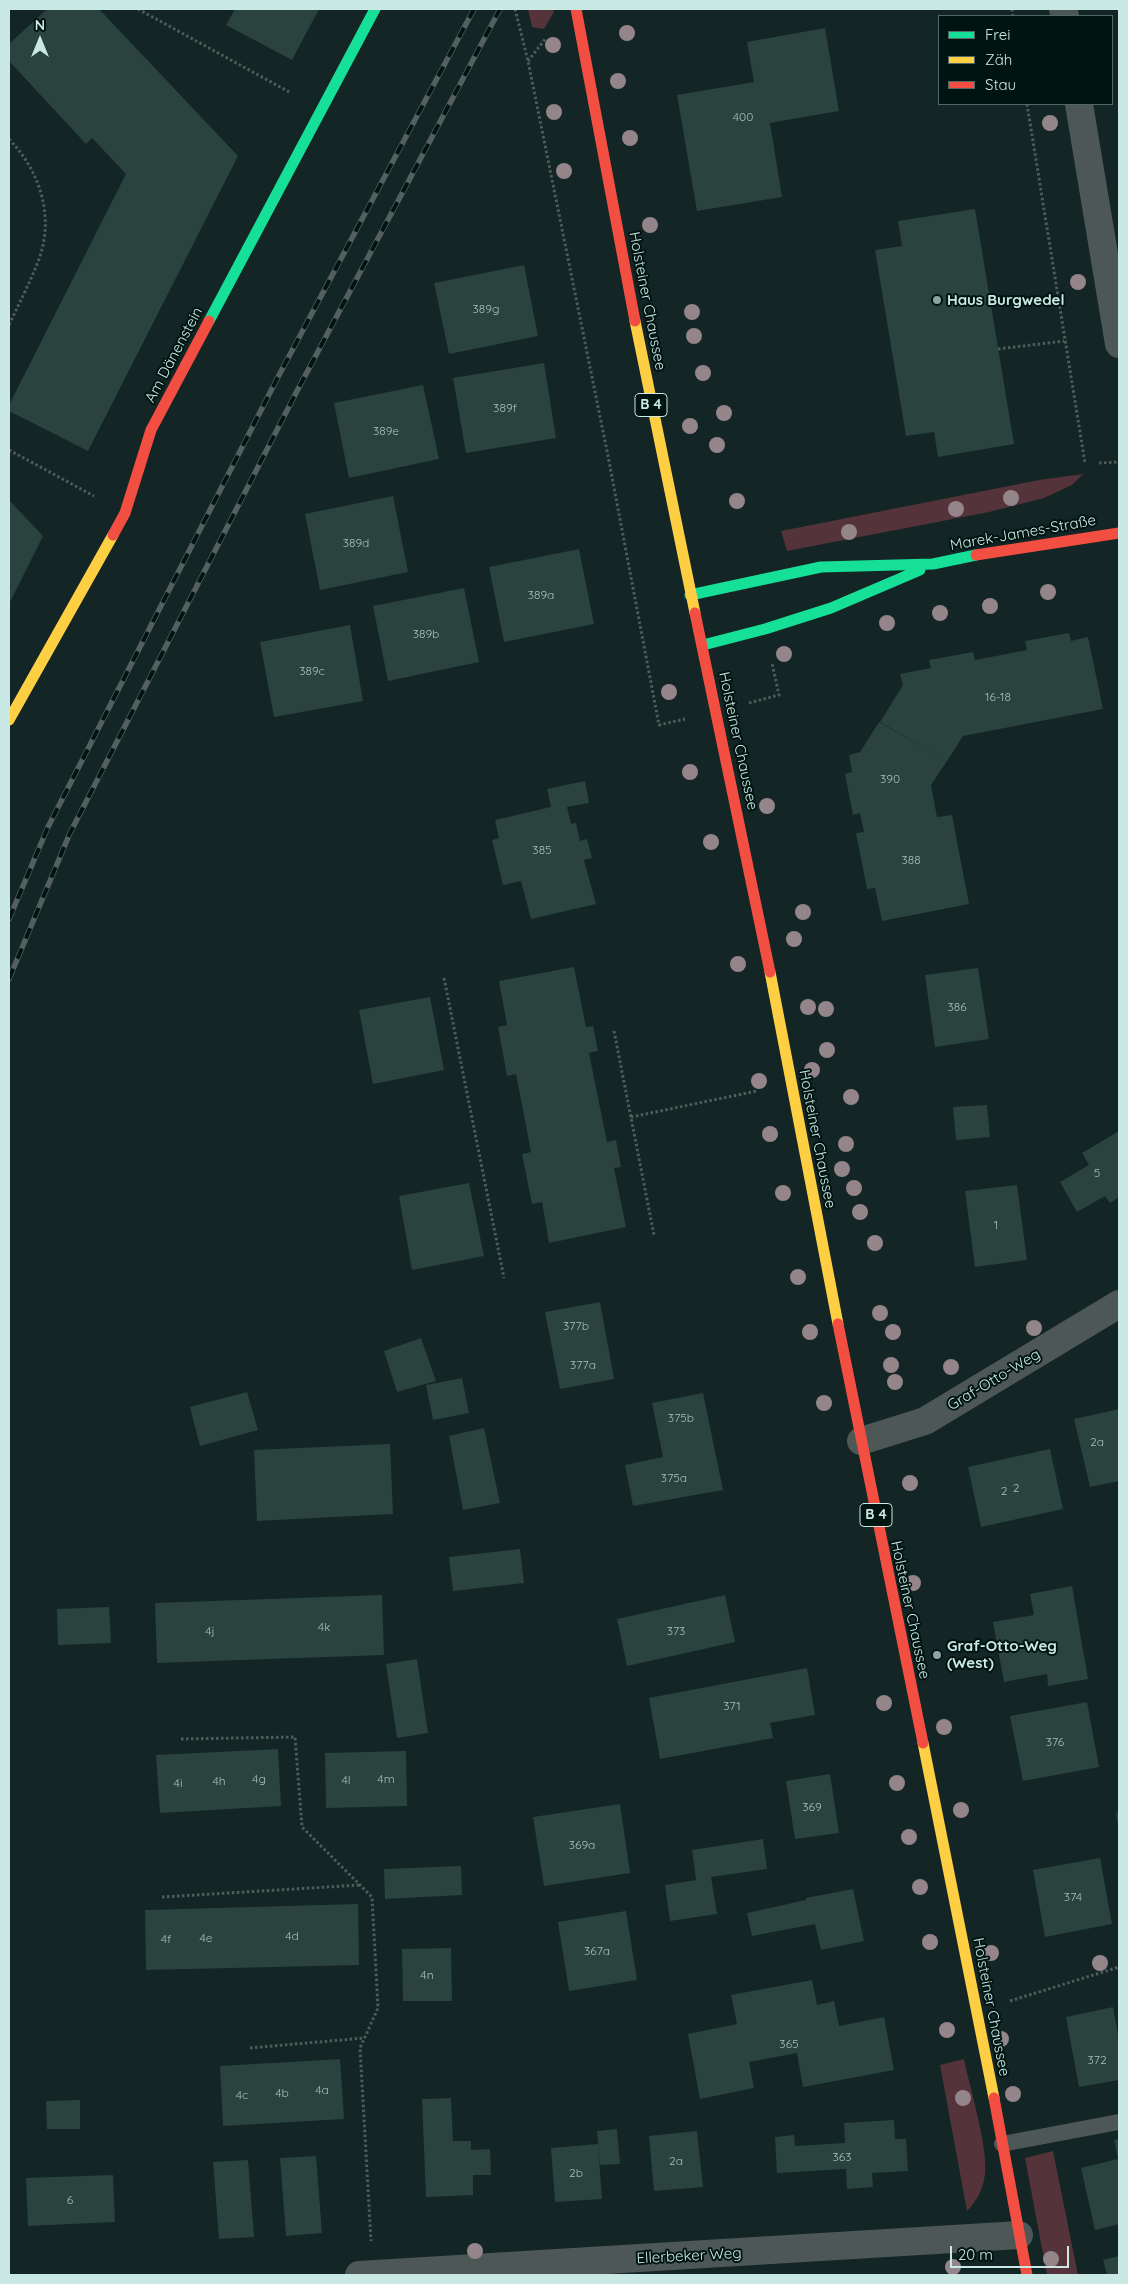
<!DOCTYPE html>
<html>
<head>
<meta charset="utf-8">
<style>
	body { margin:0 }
	#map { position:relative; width:1128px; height:2284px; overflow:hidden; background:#132524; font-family:Quicksand,sans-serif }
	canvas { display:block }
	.frame { position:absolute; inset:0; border:10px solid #cae9e4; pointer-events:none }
	.legend { position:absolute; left:938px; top:15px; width:175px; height:90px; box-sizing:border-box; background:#001412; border:1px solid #516966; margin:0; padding:6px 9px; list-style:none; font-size:15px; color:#cae9e4 }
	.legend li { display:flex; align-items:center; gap:10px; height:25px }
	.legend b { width:25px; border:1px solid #516966 }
	.north { position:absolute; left:15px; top:15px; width:50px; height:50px; -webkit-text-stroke:4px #001412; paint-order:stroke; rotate:0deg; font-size:14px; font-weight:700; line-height:20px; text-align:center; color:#cae9e4 }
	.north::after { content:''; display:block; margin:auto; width:18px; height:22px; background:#cae9e4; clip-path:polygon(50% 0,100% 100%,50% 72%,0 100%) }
	.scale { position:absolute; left:950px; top:2246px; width:119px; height:22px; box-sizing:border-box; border:2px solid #cae9e4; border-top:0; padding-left:6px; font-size:15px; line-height:18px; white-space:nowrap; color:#cae9e4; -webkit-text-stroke:4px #001412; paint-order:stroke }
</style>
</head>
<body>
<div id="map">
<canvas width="1128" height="2284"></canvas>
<div class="frame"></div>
<ul class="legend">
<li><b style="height:6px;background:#16e098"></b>Frei</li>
<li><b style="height:6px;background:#ffcf43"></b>Zäh</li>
<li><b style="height:6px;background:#f24e42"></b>Stau</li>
</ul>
<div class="north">N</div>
<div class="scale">20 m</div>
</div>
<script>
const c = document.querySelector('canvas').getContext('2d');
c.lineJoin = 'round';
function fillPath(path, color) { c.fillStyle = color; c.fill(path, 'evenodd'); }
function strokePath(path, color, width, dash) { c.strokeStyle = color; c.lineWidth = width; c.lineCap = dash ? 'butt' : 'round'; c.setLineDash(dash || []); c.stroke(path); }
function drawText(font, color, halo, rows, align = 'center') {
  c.font = font + ' Quicksand,sans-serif'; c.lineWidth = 4; c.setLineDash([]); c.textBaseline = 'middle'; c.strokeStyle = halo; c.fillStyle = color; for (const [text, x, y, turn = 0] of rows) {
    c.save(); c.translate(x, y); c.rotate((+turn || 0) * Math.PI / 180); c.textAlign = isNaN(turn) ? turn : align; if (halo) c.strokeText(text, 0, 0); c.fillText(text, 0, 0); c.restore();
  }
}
fillPath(new Path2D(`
	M528,9H553L554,12L544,29L532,27Z
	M1083,474L1072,485L1044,498L989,512L787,551L781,531L1039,480Z
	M964,2059C970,2089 988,2146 985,2174C983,2189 977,2201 967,2211L940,2065Z
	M1053,2151L1078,2275H1047L1025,2158Z`), '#54333a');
fillPath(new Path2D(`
	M47,9H99L238,156L88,451L9,411V405L126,174L92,138L86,144L9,61V44Z
	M235,9H319L292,60L226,25Z
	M825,28L839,111L770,123L782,197L697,211L677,95L754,82L747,42Z
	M975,209L1014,444L938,457L934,432L906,436L875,250L902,246L898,221Z
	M524,265L538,336L449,354L434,283Z
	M544,363L556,438L466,453L453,378Z
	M423,385L439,459L349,478L334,403Z
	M393,496L408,572L320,590L305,514Z
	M9,500L43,536L9,604Z
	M579,549L594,624L504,642L489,567Z
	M464,588L479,662L388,681L373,606Z
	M350,625L363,701L274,717L260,642Z
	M1069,633L1071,641L1088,637L1103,709L963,736L947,761L880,722L903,685L900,674L931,668L929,660L973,652L975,660L1027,650L1025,641Z
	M879,722L947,761L931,785L937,817L952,815L969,904L882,921L875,888L867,889L856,833L864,832L860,813L853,815L845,774L852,772L849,755L860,752Z
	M585,781L589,803L567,807L571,824L576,823L580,841L587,839L592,858L584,860L596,904L531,919L521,881L503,885L492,840L499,838L495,820L551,807L547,789Z
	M574,967L586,1027L593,1026L598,1051L589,1053L607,1142L616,1140L621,1167L614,1168L626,1227L549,1243L542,1202L532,1204L522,1154L531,1152L516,1074L507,1076L498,1027L507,1025L499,981Z
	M978,968L989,1039L935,1047L925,975Z
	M430,997L444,1070L373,1084L359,1010Z
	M987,1105L990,1137L956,1140L953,1107Z
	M1119,1131V1197L1110,1203L1105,1196L1077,1212L1060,1182L1089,1165L1082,1153Z
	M469,1183L484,1256L412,1270L399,1196Z
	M1017,1185L1027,1260L975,1267L965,1191Z
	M600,1302L614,1379L560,1389L545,1312Z
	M421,1338L436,1381L397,1392L384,1351Z
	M462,1378L469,1413L433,1420L426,1385Z
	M247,1392L258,1430L200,1446L190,1407Z
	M703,1393L723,1490L633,1506L625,1465L663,1457L652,1403Z
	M1119,1409V1481L1090,1487L1074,1419Z
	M484,1428L500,1503L463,1510L449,1436Z
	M390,1444L393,1514L257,1521L254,1450Z
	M1050,1449L1063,1509L981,1527L968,1467Z
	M520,1549L524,1583L453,1591L449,1557Z
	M1072,1586L1088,1679L1048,1686L1047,1674L1004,1682L993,1622L1034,1615L1030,1594Z
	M382,1595L384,1655L157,1663L155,1603Z
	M725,1595L735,1642L627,1666L617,1619Z
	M109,1607L111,1643L58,1645L57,1609Z
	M417,1659L428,1733L397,1738L386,1664Z
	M807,1668L815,1715L770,1723L773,1738L660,1759L649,1698Z
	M1087,1702L1099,1767L1023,1781L1010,1716Z
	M278,1749L281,1806L160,1813L156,1755Z
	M406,1751L407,1806L326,1808L325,1753Z
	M830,1774L839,1833L795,1839L786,1781Z
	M620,1804L630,1873L544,1886L533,1817Z
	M1119,1812V1826H1118L1116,1813Z
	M763,1839L767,1869L711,1877L717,1914L670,1921L665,1885L696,1880L692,1850Z
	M1100,1858L1112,1924L1045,1937L1033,1870Z
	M461,1866L462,1895L385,1899L384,1869Z
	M853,1889L864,1941L821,1950L815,1924L752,1936L747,1913L806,1900V1898Z
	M358,1904L359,1965L146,1970L145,1910Z
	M626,1911L637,1980L569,1991L558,1922Z
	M451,1948L452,2001H403L402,1949Z
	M812,1980L817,2005L834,2001L839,2026L884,2017L894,2070L803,2087L797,2053L749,2062L754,2088L700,2099L688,2034L737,2024L731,1995Z
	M1113,2007L1119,2041V2080L1079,2087L1066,2017Z
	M340,2059L344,2119L223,2126L220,2066Z
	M451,2098L453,2141H471V2150L490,2149L491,2175H473V2195L426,2197L422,2099Z
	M80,2100V2129H47L46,2101Z
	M894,2120L895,2139H906L908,2171L872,2173L873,2187L847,2189L846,2169L777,2173L775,2137L794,2135L795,2146L845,2143L844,2123Z
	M617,2129L620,2164L600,2165L597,2131Z
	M697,2131L703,2187L654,2191L649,2136Z
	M1119,2139V2224L1095,2230L1081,2168L1118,2159L1114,2140Z
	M598,2144L602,2199L555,2202L551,2148Z
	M316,2156L322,2233L286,2236L280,2158Z
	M248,2160L254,2237L219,2239L213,2162Z
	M113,2175L115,2222L28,2226L26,2178Z
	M1119,2256V2275H1107L1103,2260Z`), '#2a433e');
strokePath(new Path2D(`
	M138,9L291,93
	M515,9L528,61L608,456L659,725L685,719
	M1012,9L1013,16
	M528,61L546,38
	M1027,104L1085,463
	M9,139C39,170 55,215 39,259C31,281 19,303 9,325
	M998,349L1064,341
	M9,450L94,496
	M1099,463L1119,462
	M749,703L779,695L772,663
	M444,978L504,1278
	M614,1031L654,1235
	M631,1117L757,1091
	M181,1739L295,1737L302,1827L372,1897L378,2008L360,2048L371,2241
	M162,1897L360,1885
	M1010,2001L1119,1967
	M250,2048L364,2038`), '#4f5c5a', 3, [2.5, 2.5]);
strokePath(new Path2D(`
	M1002,2144L1119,2122`), '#4d5756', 16);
strokePath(new Path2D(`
	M1063,9L1065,16
	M1079,104L1119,344
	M861,1441L925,1421L1119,1304
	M359,2275L1019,2235`), '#4d5756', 28);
strokePath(new Path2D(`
	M209,321L375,9
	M690,595L821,567L933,564L976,555
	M703,645L765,629L831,608L920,570`), '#16e098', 11);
strokePath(new Path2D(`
	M635,321L695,613
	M9,720L113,535
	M770,972L838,1324
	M923,1743L994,2098`), '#ffcf43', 11);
strokePath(new Path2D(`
	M576,9L635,321
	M113,535L125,513L151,430L209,321
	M976,555L1119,533
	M695,613L770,972
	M838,1324L923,1743
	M994,2098L1027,2275`), '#f24e42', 11);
const rail = new Path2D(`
	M9,919L48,827L278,377L474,9
	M9,979L70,833L297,391L500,9`);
strokePath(rail, '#54605f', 5.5);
strokePath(rail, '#001412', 4, [11]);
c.fillStyle = '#938589';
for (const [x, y] of [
	[627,33],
	[553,45],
	[618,81],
	[554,112],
	[1050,123],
	[630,138],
	[564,171],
	[650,225],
	[1078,282],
	[692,312],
	[694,336],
	[703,373],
	[724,413],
	[690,426],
	[717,445],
	[1011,498],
	[737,501],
	[956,509],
	[849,532],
	[1048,592],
	[990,606],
	[940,613],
	[887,623],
	[784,654],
	[669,692],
	[690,772],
	[767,806],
	[711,842],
	[803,912],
	[794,939],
	[738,964],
	[808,1007],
	[826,1009],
	[827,1050],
	[812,1070],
	[759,1081],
	[851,1097],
	[770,1134],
	[846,1144],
	[842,1169],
	[854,1188],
	[783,1193],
	[860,1212],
	[875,1243],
	[798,1277],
	[880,1313],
	[1034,1328],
	[810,1332],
	[893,1332],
	[891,1365],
	[951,1367],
	[895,1382],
	[824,1403],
	[910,1483],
	[913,1583],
	[884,1703],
	[944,1727],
	[897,1783],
	[961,1810],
	[909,1837],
	[920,1887],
	[930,1942],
	[991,1953],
	[1100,1963],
	[947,2030],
	[1001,2039],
	[1013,2094],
	[963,2098],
	[475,2251],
	[1051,2259],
	[953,2267]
]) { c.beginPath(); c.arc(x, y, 8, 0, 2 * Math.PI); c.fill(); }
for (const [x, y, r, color] of [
	[937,300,5,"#8aa4a1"],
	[937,1655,5,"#8aa4a1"]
]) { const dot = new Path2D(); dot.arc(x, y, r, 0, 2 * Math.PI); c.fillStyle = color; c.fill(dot); strokePath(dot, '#001412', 2); }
drawText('12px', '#a2c0ba', null, [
	["400",743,117],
	["389g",486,309],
	["389f",505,408],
	["389e",386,431],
	["389d",356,543],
	["389a",541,595],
	["389b",426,634],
	["389c",312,671],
	["16-18",998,697],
	["390",890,779],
	["385",542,850],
	["388",911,860],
	["386",957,1007],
	["5",1097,1173],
	["1",996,1225],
	["377b",576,1326],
	["377a",583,1365],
	["375b",681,1418],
	["2a",1097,1442],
	["375a",674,1478],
	["2",1016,1488],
	["2",1004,1491],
	["4k",324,1627],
	["4j",210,1631],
	["373",676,1631],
	["371",732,1706],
	["376",1055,1742],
	["4g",259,1779],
	["4m",386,1779],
	["4l",346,1780],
	["4h",219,1781],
	["4i",178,1783],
	["369",812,1807],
	["369a",582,1845],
	["374",1073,1897],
	["4d",292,1936],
	["4e",206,1938],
	["4f",166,1939],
	["367a",597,1951],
	["4n",427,1975],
	["365",789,2044],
	["372",1097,2060],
	["4a",322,2090],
	["4b",282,2093],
	["4c",242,2095],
	["363",842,2157],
	["2a",676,2161],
	["2b",576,2173],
	["6",70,2200]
]);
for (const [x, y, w] of [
	[651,405,32],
	[876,1515,32]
]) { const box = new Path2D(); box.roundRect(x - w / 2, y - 11.5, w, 23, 4); c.fillStyle = '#001412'; c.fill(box); strokePath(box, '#cae9e4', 1); }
drawText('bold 14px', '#cae9e4', null, [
	["B 4",651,405],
	["B 4",876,1515]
]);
drawText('bold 15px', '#cae9e4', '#001412', [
	["Haus Burgwedel",947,300],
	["Graf-Otto-Weg",947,1646],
	["(West)",947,1663]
], 'left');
drawText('15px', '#cae9e4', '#001412', [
	["Holsteiner Chaussee",647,301,79],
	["Am Dänenstein",174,355,-62],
	["Marek-James-Straße",1023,533,-10],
	["Holsteiner Chaussee",738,741,78],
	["Holsteiner Chaussee",817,1139,79],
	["Graf-Otto-Weg",994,1380,-31],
	["Holsteiner Chaussee",910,1610,78],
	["Holsteiner Chaussee",991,2007,79],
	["Ellerbeker Weg",689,2256,-3]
]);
</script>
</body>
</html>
